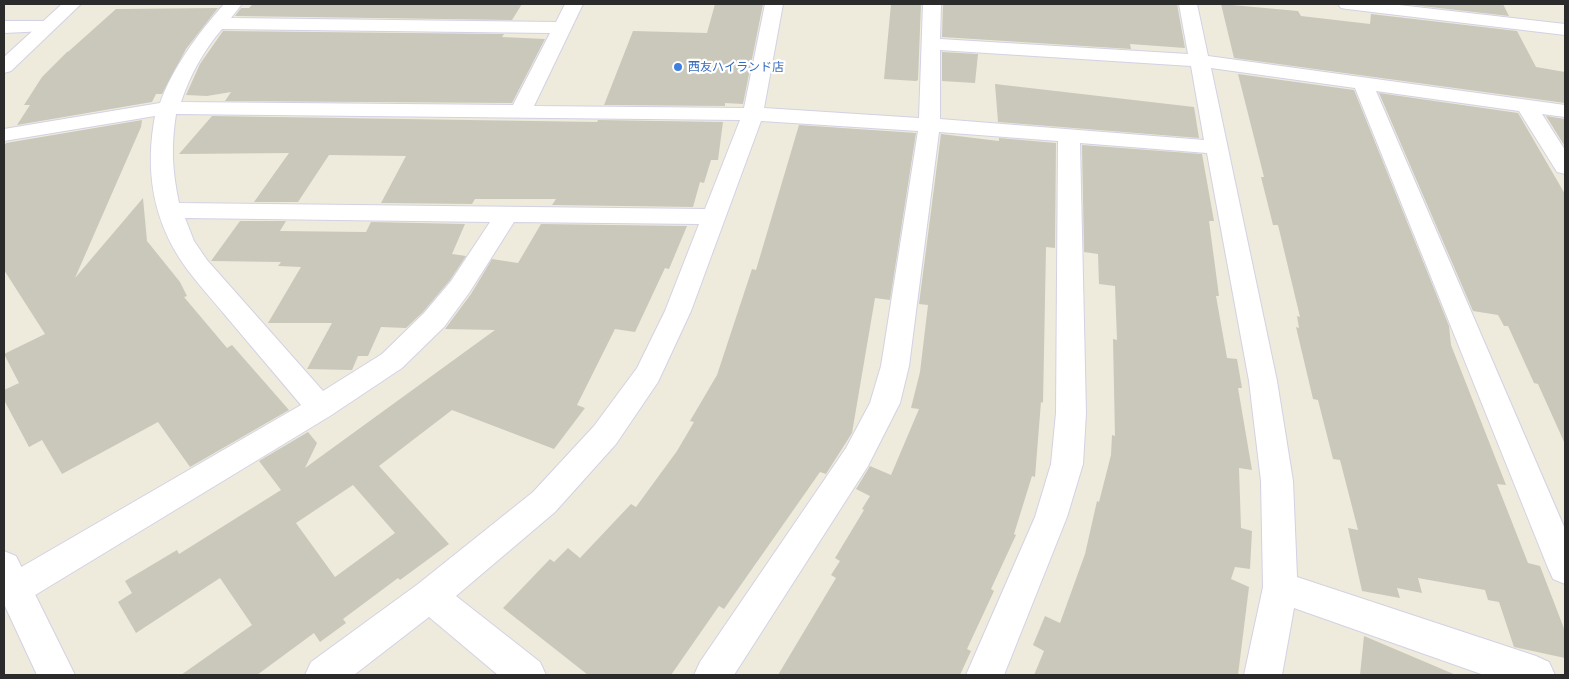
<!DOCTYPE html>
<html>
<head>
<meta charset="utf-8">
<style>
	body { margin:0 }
	#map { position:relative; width:1569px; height:679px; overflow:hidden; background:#eeebdc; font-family:Figtree,sans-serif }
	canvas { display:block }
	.frame { position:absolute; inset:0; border:5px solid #2b2b2b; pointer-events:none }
</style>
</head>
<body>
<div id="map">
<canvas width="1569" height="679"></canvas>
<div class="frame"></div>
</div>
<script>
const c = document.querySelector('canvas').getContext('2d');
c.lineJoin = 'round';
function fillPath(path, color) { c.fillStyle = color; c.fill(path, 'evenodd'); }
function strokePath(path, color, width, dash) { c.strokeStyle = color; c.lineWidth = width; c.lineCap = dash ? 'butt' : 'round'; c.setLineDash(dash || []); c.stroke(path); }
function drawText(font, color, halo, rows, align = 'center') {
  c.font = font + ' Figtree,"Noto Sans JP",sans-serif'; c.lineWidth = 4.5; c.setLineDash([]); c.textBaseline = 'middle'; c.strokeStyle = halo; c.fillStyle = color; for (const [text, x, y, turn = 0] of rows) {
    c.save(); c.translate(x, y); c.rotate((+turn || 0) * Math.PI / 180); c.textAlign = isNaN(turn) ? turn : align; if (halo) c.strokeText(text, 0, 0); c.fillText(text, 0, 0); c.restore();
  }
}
fillPath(new Path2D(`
	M253,4H522L512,20L235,16L241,8H249Z
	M715,4H763L743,104L725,103V106L604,105L633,31L707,33Z
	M891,4H921L918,80L916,81L884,79Z
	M943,4H1177L1185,48L1130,44L1131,49L942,37Z
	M1221,4L1298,11L1301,16L1370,24L1371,14L1517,31L1536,67L1565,72V103L1234,58Z
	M1404,4H1503L1509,16Z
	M218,8L186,49L162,94H156L152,102L17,125L30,105H24L42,77L67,52L69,51L116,9Z
	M223,31L504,34L502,37L545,39L512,103L225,101L231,92L207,96L186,95L200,64Z
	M942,52L978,54L975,83L942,81Z
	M1238,74L1354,90L1449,326L1451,345L1506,485L1497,484L1528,563L1540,566L1565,631V658L1514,647L1499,602L1488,600L1485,590L1418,578L1422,593L1397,588L1400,598L1362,591L1348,528L1358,530L1340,460L1333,459L1318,400L1313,399L1296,327L1299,328L1297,316L1300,317L1278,225H1273L1261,177H1264Z
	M995,84L1194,107L1199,138L998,122Z
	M1379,93L1518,113L1565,194V444L1538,384L1534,383L1508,326H1504L1498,315L1473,311Z
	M212,116L597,122L598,120L723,122L718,160H711L704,183L700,182L693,207L552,205L556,199H475L472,204L381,203L406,156L329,155L298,202H254L289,153L179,154Z
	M1546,116L1565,119V145H1564Z
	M142,120L141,127L75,278L143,198L147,241L180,282L187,296L184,297L227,348L232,345L289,410L190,467L158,422L62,474L42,440L29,447L4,400V390L19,383L4,354L45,334L4,270V146L6,143Z
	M799,125L916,133L890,300L875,298L852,433L826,474L820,472L724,609L719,606L671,675H588L503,608L550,559L554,562L568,548L580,558L631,504L636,507L677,451L694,422L690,421L717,375L752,269L756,270Z
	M941,134L999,141V138L1056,143L1055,248L1046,247L1043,403L1041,402L1035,477L1032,476L1014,534L1016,535L991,589L994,591L967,649L971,651L960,675H778L836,578L831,575L840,561L835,558L864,510L862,509L870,496L856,489L870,466L891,475L919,409L911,408L920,372L928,305L919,304Z
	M1082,145L1202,154L1214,221H1209L1219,296H1216L1227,358L1237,359L1242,388H1238L1252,470L1239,468L1241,528L1252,531L1250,569L1235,567L1231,579L1249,587L1238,675H1034L1044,651L1033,645L1045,616L1060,623L1085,554L1097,501L1099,502L1111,455L1112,435L1115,436L1113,339L1117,340L1115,286L1099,284L1098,254L1084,252Z
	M240,221H286L280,231L366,232L371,222L465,224L452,254L466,256L450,280L423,312L406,328L381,327L368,356H358L352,370L307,369L332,323H268L301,267L278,266L281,262L211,261Z
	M541,224L687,226L669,269L665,268L635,332L615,329L577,405L585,408L554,449L452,410L379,466L449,544L400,580L398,578L343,619L346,623L320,642L314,633L257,675H181L252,625L220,578L136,633L118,602L132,593L125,581L177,550L179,554L281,490L259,461L308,432L317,443L305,468L495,330L445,329L471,294L492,259L518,263ZM353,485L395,533L335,577L296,523Z
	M1364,636L1456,675H1360Z`), '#c9c8bb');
const minor = new Path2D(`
	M224,4H242L231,18L556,22L565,4H583L534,106L744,108L765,4H783L764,108L919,118L923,4H941L940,39L1188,54L1179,4H1197L1208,56L1565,105V117L1542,114L1565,150V174L1557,172L1519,111L1376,91L1565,529V584L1553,579L1548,568L1355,88L1211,68L1277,381L1293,481L1297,577L1536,656L1549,662L1555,675H1484L1294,608L1282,675H1244L1263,587L1261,481L1249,381L1207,153L1080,143L1086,413L1083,464L1067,517L1004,675H966L1035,517L1051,464L1056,413L1058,141L939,132L909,366L900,403L868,466L734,675H694L700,662L846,448L870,403L881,366L918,131L761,121L691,311L658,382L616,444L555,512L456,596L540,662L546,675H498L429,617L354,675H305L311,662L418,584L533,492L594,426L637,368L665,311L699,224L514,222L469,293L444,327L402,368L330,416L27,600L15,605L4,601V577L301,405C276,375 250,345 225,315C211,298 196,282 184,265C152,219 145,169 155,116L4,141V129L160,103C174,65 198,34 224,4ZM222,29L550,33L513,105L181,102C190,75 204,50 222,29ZM940,50L1191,66L1204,140L940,119ZM176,114L740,120L705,209L179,203C172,170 171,147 176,114ZM185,218L490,222L451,281L424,313L382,354L323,391L207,260L194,241Z
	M4,21H46L52,22L55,26L52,30L46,31L4,33Z`);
const tertiary = new Path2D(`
	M62,4H81L11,71L4,73V57Z
	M1338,4H1390L1565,24V35L1347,9L1341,8Z
	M4,551L16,556L75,675H37L4,604Z`);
strokePath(minor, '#d3d1e4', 2);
strokePath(tertiary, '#d3d1e4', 2);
fillPath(minor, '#fff');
fillPath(tertiary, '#fff');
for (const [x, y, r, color] of [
	[678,67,5,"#3f7fe0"]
]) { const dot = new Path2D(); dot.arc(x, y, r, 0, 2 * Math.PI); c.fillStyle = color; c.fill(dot); strokePath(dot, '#fff', 2); }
drawText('12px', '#366cbe', '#fff', [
	["西友ハイランド店",688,67]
], 'left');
</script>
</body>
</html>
